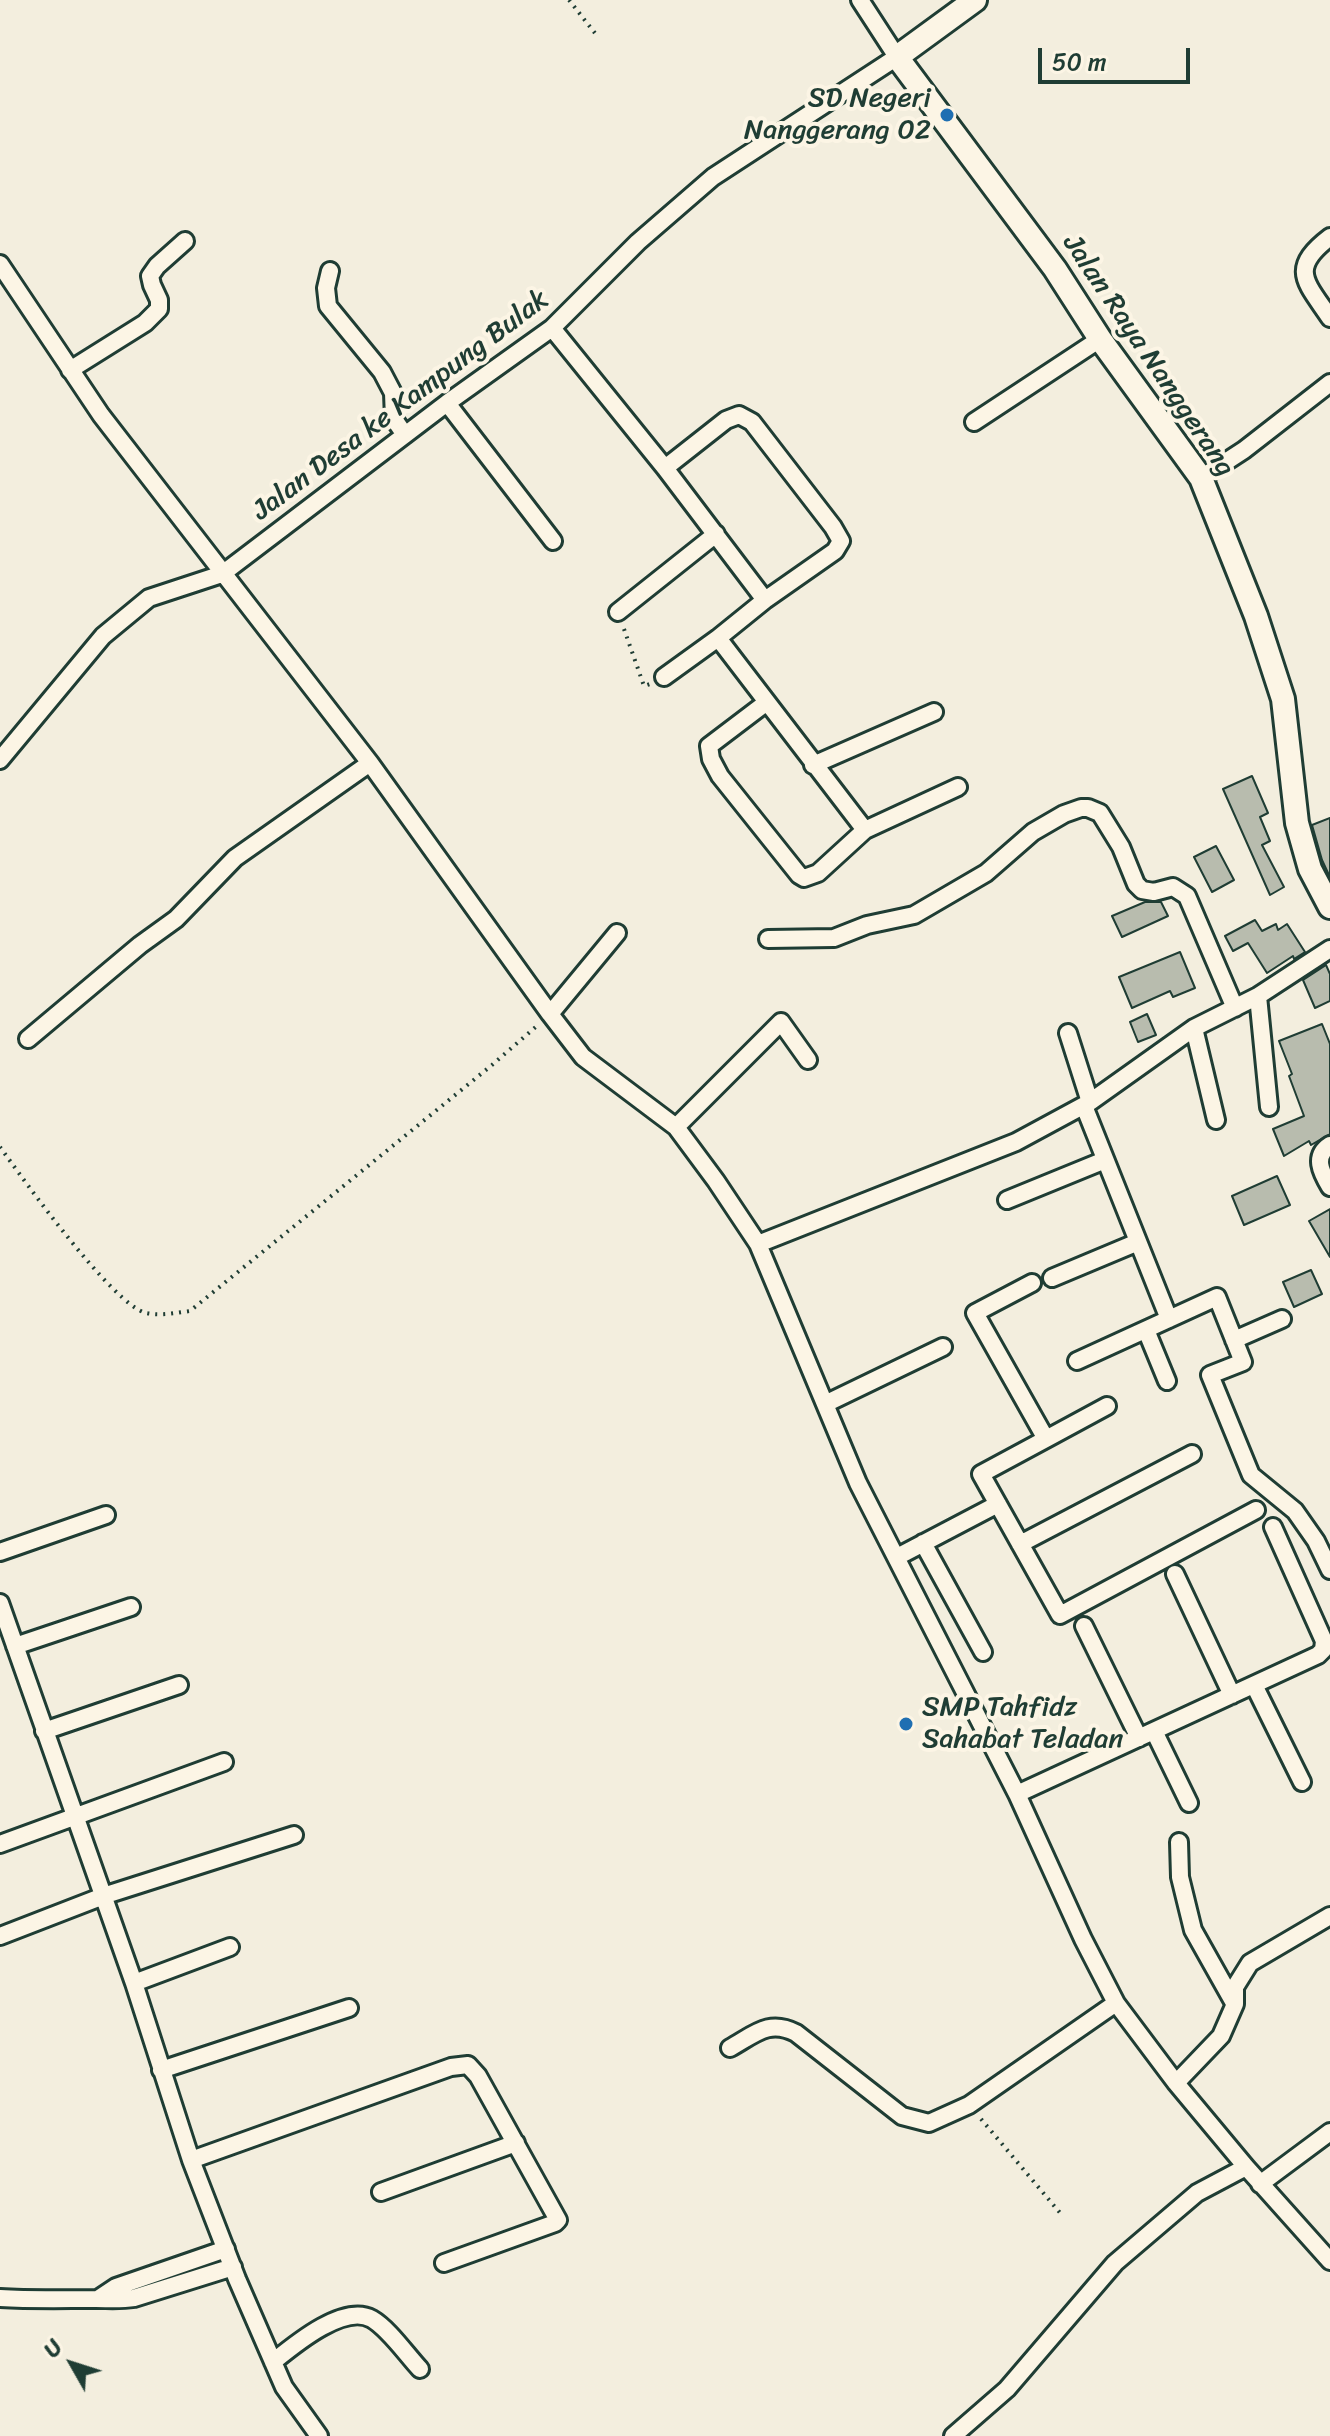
<!DOCTYPE html>
<html>
<head>
<meta charset="utf-8">
<style>
	body { margin:0 }
	#map { position:relative; width:1330px; height:2436px; overflow:hidden; background:#f3eede; font-family:Sriracha,sans-serif }
	canvas { display:block }
	.north { position:absolute; left:32px; top:2324px; width:80px; height:80px; -webkit-text-stroke:6px #fcf5e5; paint-order:stroke; rotate:309deg; font-size:22px; font-weight:700; line-height:32px; text-align:center; color:#1f3d34 }
	.north::after { content:''; display:block; margin:auto; width:28px; height:36px; background:#1f3d34; clip-path:polygon(50% 0,100% 100%,50% 72%,0 100%) }
	.scale { position:absolute; left:1038px; top:48px; width:152px; height:36px; box-sizing:border-box; border:4px solid #1f3d34; border-top:0; padding-left:10px; font-size:24px; line-height:28px; white-space:nowrap; color:#1f3d34; -webkit-text-stroke:6px #fcf5e5; paint-order:stroke }
</style>
</head>
<body>
<div id="map">
<canvas width="1330" height="2436"></canvas>
<div class="north">U</div>
<div class="scale">50 m</div>
</div>
<script>
const c = document.querySelector('canvas').getContext('2d');
c.lineJoin = 'round';
function fillPath(path, color) { c.fillStyle = color; c.fill(path, 'evenodd'); }
function strokePath(path, color, width, dash) { c.strokeStyle = color; c.lineWidth = width; c.lineCap = dash ? 'butt' : 'round'; c.setLineDash(dash || []); c.stroke(path); }
function drawText(font, color, halo, rows, align = 'center') {
  c.font = font + ' Sriracha,sans-serif'; c.lineWidth = 8; c.setLineDash([]); c.textBaseline = 'middle'; c.strokeStyle = halo; c.fillStyle = color; for (const [text, x, y, turn = 0] of rows) {
    c.save(); c.translate(x, y); c.rotate((+turn || 0) * Math.PI / 180); c.textAlign = isNaN(turn) ? turn : align; if (halo) c.strokeText(text, 0, 0); c.fillText(text, 0, 0); c.restore();
  }
}
const building = new Path2D(`
	M1252,776L1268,813L1260,817L1270,841L1262,845L1284,887L1270,895L1223,789Z
	M1330,818V877L1322,860L1312,825Z
	M1216,846L1234,880L1212,892L1194,857Z
	M1145,902H1161L1168,916L1122,937L1112,916Z
	M1255,920L1262,931L1276,924L1278,930L1287,924L1305,952L1294,959L1293,956L1267,973L1248,943L1233,951L1225,936Z
	M1180,952L1195,988L1173,997L1170,991L1132,1008L1119,977Z
	M1326,965L1330,974V1001L1315,1008L1303,980Z
	M1147,1014L1156,1035L1138,1042L1130,1022Z
	M1322,1024L1330,1044V1134L1311,1145L1309,1141L1284,1156L1273,1129L1304,1116L1289,1076L1292,1074L1279,1041Z
	M1277,1176L1290,1205L1244,1225L1232,1196Z
	M1330,1209V1257L1309,1221Z
	M1311,1270L1322,1294L1294,1307L1283,1282Z`);
fillPath(building, '#b8bcae');
strokePath(building, '#1f3d34', 2);
const street = new Path2D(`
	M1330,237C1288,269 1306,282 1330,318
	M0,264L101,415L370,763L550,1014L583,1057L676,1127L716,1181L758,1244L858,1483L1017,1794
	M330,271L326,288L328,306L382,372L393,393L394,419L405,435
	M552,328L665,468L765,600L718,638L865,830
	M70,370L145,323L159,309V300L152,285L150,276L157,266L185,241
	M447,403L553,541
	M974,422L1100,339
	M665,468L726,420L739,415L752,422L833,527L841,541L835,551L765,600
	M1201,478L1244,450L1330,383
	M618,612L716,534
	M664,677L718,638
	M767,702L709,746L711,759L720,776L799,875L804,878L818,873L865,830L958,787
	M0,760L103,636L149,598L222,574L447,403L552,328L638,242L713,177L897,57L860,0
	M813,765L934,712
	M768,939L834,938L867,925L914,915L986,873L1033,832L1064,814L1081,808H1088L1100,813L1121,847L1136,884L1142,890L1154,892L1173,887L1187,896L1235,1008
	M1258,996L1269,1107
	M550,1014L617,933
	M1194,1028L1216,1120
	M1068,1033L1090,1102
	M28,1039L140,945L176,919L235,858L370,763
	M1084,1106L1169,1319
	M676,1127L781,1022L808,1060
	M1330,1145C1313,1156 1321,1172 1330,1187
	M1007,1200L1105,1160
	M758,1244L1016,1142L1090,1102L1194,1028L1258,996L1330,949
	M1052,1278L1138,1242
	M1032,1283L975,1313L1046,1439L981,1474L1060,1615L1256,1510
	M1146,1330L1167,1381
	M1234,1340L1282,1319
	M1077,1361L1217,1297L1243,1362L1210,1375L1251,1475L1295,1511L1316,1541L1330,1570
	M825,1404L943,1347
	M1046,1439L1107,1406
	M1273,1527L1324,1641L1323,1650L1318,1655L1017,1794L1083,1939L1116,2003L1176,2083L1246,2167L1330,2261
	M923,1543L983,1652
	M1020,1544L1192,1454
	M0,1552L106,1515
	M897,1557L998,1504
	M1175,1574L1232,1695
	M0,1603L134,1983L191,2160L237,2279L284,2387L319,2436
	M1084,1626L1139,1738
	M15,1646L131,1607
	M1254,1685L1302,1782
	M44,1731L179,1685
	M1154,1731L1189,1803
	M1179,1842L1180,1877L1193,1930L1234,2003
	M0,1844L224,1762
	M0,1936L106,1895L294,1835
	M134,1983L230,1947
	M730,2048C755,2034 769,2019 796,2033L902,2116L929,2123L969,2105L1116,2003
	M161,2070L349,2008
	M1176,2083L1221,2036L1235,2004V1987L1250,1963L1330,1916
	M191,2160L451,2067L468,2065L478,2076L558,2220L555,2223L444,2263
	M1260,2184L1330,2132
	M381,2192L516,2143
	M0,2298C32,2300 64,2299 96,2299C109,2299 121,2300 134,2298L233,2267
	M98,2299L116,2287L226,2249
	M273,2362C294,2345 344,2303 372,2319C389,2329 406,2354 420,2369
	M953,2436L1007,2389L1115,2263L1197,2193L1246,2167`);
const secondary = new Path2D(`
	M975,0L897,57L1055,269L1100,339L1201,478L1256,616L1283,699L1297,823L1310,869L1330,907`);
strokePath(street, '#1f3d34', 22);
strokePath(secondary, '#1f3d34', 28);
strokePath(new Path2D(`
	M569,0L598,37
	M624,629L644,686L650,684
	M0,1147C23,1179 113,1305 146,1313C161,1316 175,1313 190,1311L492,1065L538,1025
	M981,2119L1061,2214`), '#1f3d34', 4, [2, 6]);
strokePath(street, '#fcf5e5', 16);
strokePath(secondary, '#fcf5e5', 22);
for (const [x, y, r, color] of [
	[947,115,8,"#1f6fb2"],
	[906,1724,8,"#1f6fb2"]
]) { const dot = new Path2D(); dot.arc(x, y, r, 0, 2 * Math.PI); c.fillStyle = color; c.fill(dot); strokePath(dot, '#fcf5e5', 3); }
drawText('28px', '#1f3d34', '#fcf5e5', [
	["SD Negeri",931,99],
	["Nanggerang 02",931,131],
	["SMP Tahfidz",922,1708,"left"],
	["Sahabat Teladan",922,1740,"left"]
], 'right');
drawText('28px', '#1f3d34', '#fcf5e5', [
	["Jalan Raya Nanggerang",1148,356,56],
	["Jalan Desa ke Kampung Bulak",401,406,-37]
]);
</script>
</body>
</html>
